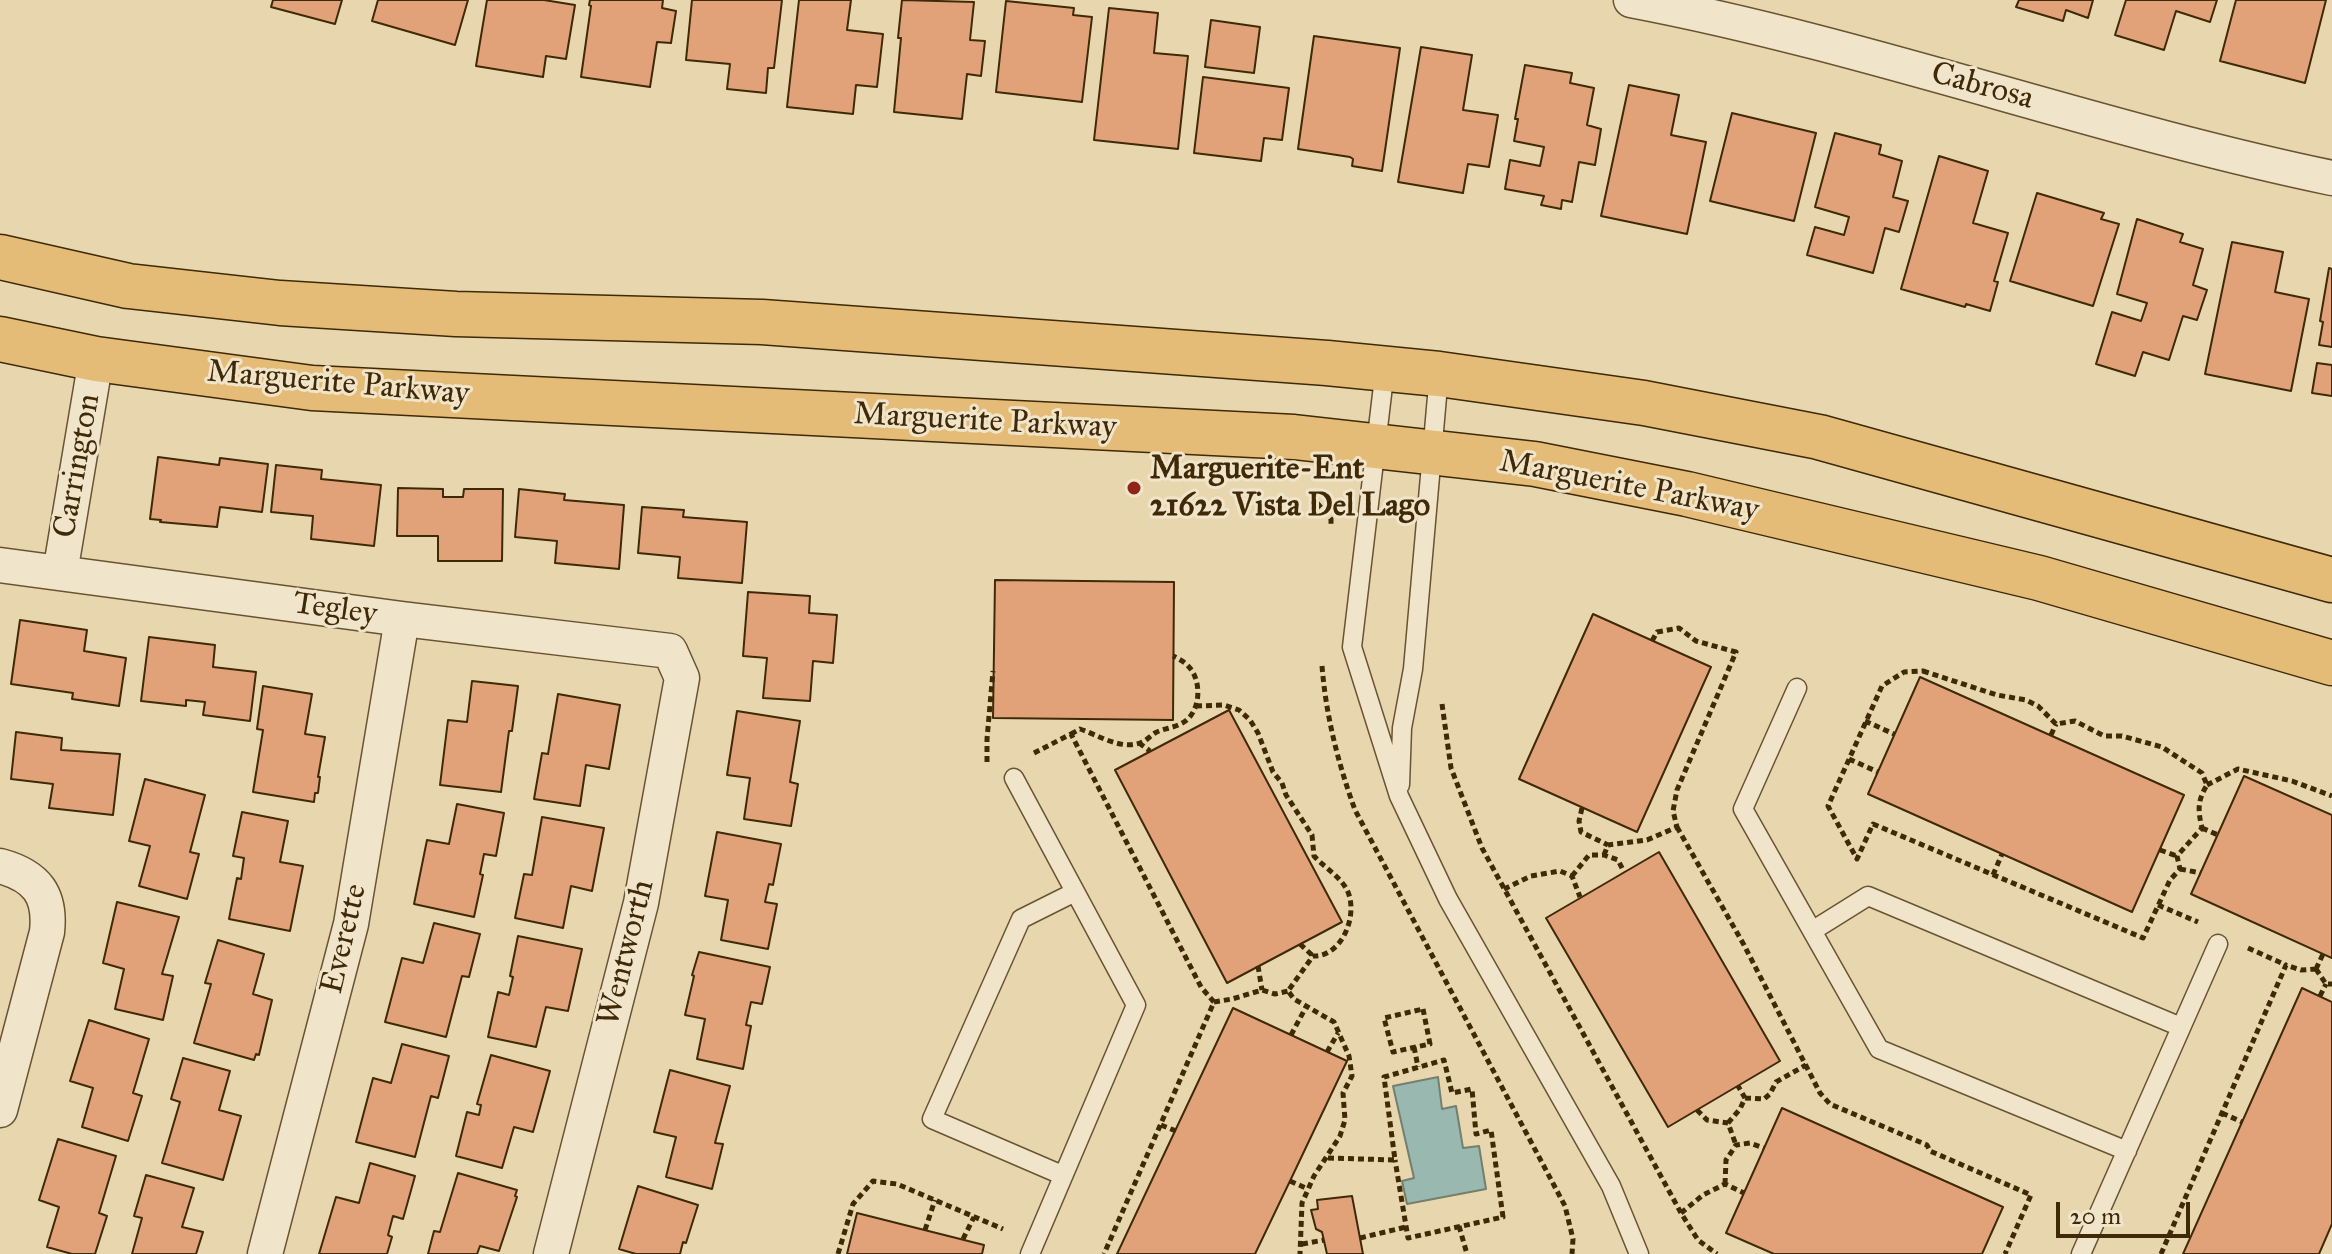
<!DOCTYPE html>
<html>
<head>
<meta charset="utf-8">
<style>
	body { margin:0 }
	#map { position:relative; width:2332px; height:1254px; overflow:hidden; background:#e8d7ae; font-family:"IM FELL Great Primer",serif }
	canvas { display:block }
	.scale { position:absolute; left:2056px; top:1202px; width:134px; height:36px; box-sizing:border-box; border:4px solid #3f2907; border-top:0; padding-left:10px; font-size:24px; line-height:28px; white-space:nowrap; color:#3f2907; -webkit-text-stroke:6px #f0e5ca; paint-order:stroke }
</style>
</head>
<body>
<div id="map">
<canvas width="2332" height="1254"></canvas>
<div class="scale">20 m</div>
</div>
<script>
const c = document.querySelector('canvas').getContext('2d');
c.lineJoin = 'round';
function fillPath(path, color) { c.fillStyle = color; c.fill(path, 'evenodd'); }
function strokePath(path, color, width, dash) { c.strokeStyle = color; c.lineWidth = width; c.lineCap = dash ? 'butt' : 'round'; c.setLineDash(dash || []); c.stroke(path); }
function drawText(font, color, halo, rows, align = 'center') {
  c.font = font + ' "IM FELL Great Primer",serif'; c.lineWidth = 6; c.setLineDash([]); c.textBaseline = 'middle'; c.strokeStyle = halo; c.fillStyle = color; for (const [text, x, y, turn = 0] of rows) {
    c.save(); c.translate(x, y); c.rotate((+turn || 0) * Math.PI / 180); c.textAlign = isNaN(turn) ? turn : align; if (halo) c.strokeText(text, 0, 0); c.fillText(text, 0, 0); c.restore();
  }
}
const water = new Path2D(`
	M1438,1077L1442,1109L1456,1106L1463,1148L1479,1146L1486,1189L1407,1204L1402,1181L1414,1178L1393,1086Z`);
fillPath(water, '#98b8b0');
strokePath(water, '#747f6c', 2);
const building = new Path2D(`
	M273,0H342L335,24L271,7Z
	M378,0H468L455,45L372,21Z
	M487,0H544L575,5L566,59L546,56L543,77L476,66Z
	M590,0H663L662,8L676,11L671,43L657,42L650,87L581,77L591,6L589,5Z
	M692,0H782L774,68H768L766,93L727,89L730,64L686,60Z
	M799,0H851L847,30L883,34L877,87L856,85L853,114L787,107Z
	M902,0L974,2L970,40L985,41L981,76L967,74L962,119L894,112L901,38H898Z
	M2019,0H2093L2088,18L2066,10L2063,21L2016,7Z
	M2126,0H2217L2210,22L2176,11L2164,50L2115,35Z
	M2236,0H2326L2305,83L2220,61Z
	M1006,1L1074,8L1073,15L1092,17L1082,102L996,92Z
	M1109,8L1158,13L1154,53L1188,56L1178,149L1094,140Z
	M1211,20L1260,27L1254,73L1205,67Z
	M1314,36L1400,48L1382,171L1352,166L1353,159L1350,157L1298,149Z
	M1421,47L1472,55L1463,110L1498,115L1489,167L1468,164L1463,193L1398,182Z
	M1525,65L1572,73L1570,83L1594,88L1587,125L1601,129L1595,165L1579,162L1572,202L1562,200L1561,209L1541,205L1544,196L1505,189L1510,160L1540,166L1544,147L1514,141L1518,119H1515Z
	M1203,77L1289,88L1282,140L1264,138L1261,161L1194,153Z
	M1629,85L1679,95L1671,135L1706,142L1687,234L1601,216Z
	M1732,113L1816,133L1794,221L1710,201Z
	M1835,133L1881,145L1879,154L1902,161L1893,197L1908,201L1899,232L1885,228L1873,273L1807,255L1815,227L1844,235L1849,217L1815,207Z
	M1939,156L1988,171L1973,223L2008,233L1994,281L1998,282L1990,311L1966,304L1965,307L1901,289Z
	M2037,193L2104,213L2101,219L2119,224L2093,306L2010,281Z
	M2137,219L2183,234L2180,242L2203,249L2193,285L2207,290L2197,320L2183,316L2169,360L2143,352L2135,376L2096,364L2112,312L2141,321L2147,303L2117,294Z
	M2232,242L2283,252L2275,292L2309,299L2291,391L2205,374Z
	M2329,268L2332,269V347L2319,345L2323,322L2320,321Z
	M2317,363L2332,365V396L2312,393Z
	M158,457L219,465L220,458L268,464L262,512L220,507L217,527L160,522L161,520L150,519Z
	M276,465L322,470L321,479L381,485L374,546L311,539L313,516L271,512Z
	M398,488L443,489V497H463L464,489H503L502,561H438V536H397Z
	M519,489L565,494L564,500L624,505L619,569L555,563L557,541L515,537Z
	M642,507L684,510L683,517L747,522L742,583L678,578L680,557L638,553Z
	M995,580L1174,582L1173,720L993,718Z
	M748,592L810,596L809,613L837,615L833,663L813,661L810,701L763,698L767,658L743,656Z
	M1593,614L1711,667L1637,832L1519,779Z
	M20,620L87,630L84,651L126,658L119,706L72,699L73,693L11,684Z
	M149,637L215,645L213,667L256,672L250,721L203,715L205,702L186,700V706L141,701Z
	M1920,677L2184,795L2132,912L1868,794Z
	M472,681L518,686L512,731H509L501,792L440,785L448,720L467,722Z
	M263,686L312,694L305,734L325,737L318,777H320L318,793H315L314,802L253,792L263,730L257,729Z
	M558,694L620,705L609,769L586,765L580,806L534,799L542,753L548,754Z
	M1229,710L1342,922L1227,983L1115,770Z
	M737,711L800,721L790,782L798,784L791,826L744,819L750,778L727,775Z
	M16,732L62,738L61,750L120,754L113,815L49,808L53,784L11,779Z
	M2244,776L2332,815V958L2191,894Z
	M145,779L205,795L190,852L199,854L187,899L139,886L150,846L129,841Z
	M457,804L504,813L496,856L484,854L480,874L483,875L474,917L414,904L427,840L449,844Z
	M242,812L288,821L280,862L303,866L290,931L229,919L237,878L241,879L244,858L233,856Z
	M542,817L604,828L592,891L571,886L563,928L515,918L524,874L532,875Z
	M717,832L781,844L773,885L769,884L765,902L777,904L768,949L721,940L728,900L705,896Z
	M1659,852L1780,1061L1668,1127L1546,918Z
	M117,902L179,917L162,974L173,976L163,1020L115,1009L124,969L103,963Z
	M434,923L480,934L469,977L462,976L446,1037L385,1022L402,958L423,963Z
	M518,936L582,949L568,1011L546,1007L536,1047L488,1037L498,992L509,995L513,977L510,976Z
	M218,940L264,954L253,994L272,1000L259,1055L256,1054L254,1060L194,1043L211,984L205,983Z
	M699,952L770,967L762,1004L751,1002L746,1025L751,1026L743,1069L697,1059L705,1019L685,1015L694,976L692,975Z
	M2302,988L2332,1002V1224L2319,1254H2183Z
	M1233,1008L1347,1061L1290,1181L1255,1254H1117Z
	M89,1020L149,1039L133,1093L142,1096L128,1141L82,1127L93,1088L70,1081Z
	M402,1044L449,1056L438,1098L431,1096L415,1157L356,1142L373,1078L391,1083Z
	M491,1055L550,1071L533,1132L514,1127L502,1168L456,1156L467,1112L479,1115L481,1105L477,1104Z
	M183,1058L230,1071L219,1110L241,1116L223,1180L162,1163L180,1102L171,1099Z
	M670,1070L730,1086L715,1143L723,1144L712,1189L666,1177L676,1137L654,1132Z
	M1782,1108L2003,1207L1982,1254H1774L1726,1233Z
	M58,1139L116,1156L99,1213L107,1216L95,1254H72L47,1247L59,1207L39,1200Z
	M370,1163L415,1176L403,1219L393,1216L388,1235L392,1237L387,1254H319L336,1197L359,1203Z
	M458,1173L517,1190L515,1196L517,1197L499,1251L480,1246L477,1254H428L434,1231L440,1232Z
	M146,1175L194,1188L182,1227L203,1232L196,1254H132L142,1218L134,1216Z
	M638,1186L698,1205L686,1243L683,1242L680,1254H636L619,1249Z
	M1352,1196L1363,1254H1327L1322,1232L1316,1229L1311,1210L1318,1209L1317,1200Z
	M857,1213L984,1245L982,1254H847Z`);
fillPath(building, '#e1a27a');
strokePath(building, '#3f2907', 2);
const lane = new Path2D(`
	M1385,369L1352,647L1399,796L1448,899L1611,1186L1639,1254
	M1797,688L1743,809L1879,1049L2127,1151
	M1014,778L1136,1005L1030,1254
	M1400,785L1402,728L1413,669L1439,374
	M1812,931L1868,896L2181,1027
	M1062,1175L932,1119L1021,919L1075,892
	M2081,1254L2218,944`);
const street = new Path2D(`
	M1631,0C1868,45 2096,129 2332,178
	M0,565L402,619L670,651L682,678L641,903L551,1254
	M60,573L96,359
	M0,866C37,876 51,895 47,932L0,1110
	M265,1254L351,924L402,619`);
const primary = new Path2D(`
	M0,257L128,286L280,303L456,314L762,322L1327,363L1439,374L1644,403L1819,437L2332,580
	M0,339L96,359L312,388L1294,437L1535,464L1687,494L2039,578L2332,663`);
strokePath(lane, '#695431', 21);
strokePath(street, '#695431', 37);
strokePath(primary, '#3f2907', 47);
strokePath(new Path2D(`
	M1317,503L1331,519V525
	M1322,666C1326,716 1338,763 1355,810L1565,1206L1573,1239L1572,1254
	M1923,671L1997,695L2026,700L2038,706L2056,724L2075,721L2104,736H2122L2162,747L2202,773L2207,785C2197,801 2198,811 2202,828L2177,856L2180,869L2170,880L2143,938L1873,824L1857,859L1828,806L1882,686L1904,672Z
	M1442,704L1451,768L1482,848L1681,1213L1698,1240L1717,1254
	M1196,706L1224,705L1239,710L1250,720L1258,733L1273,772L1282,783L1286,795L1312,835L1314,856C1324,867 1338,875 1346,888C1360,912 1343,957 1313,956L1288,991L1294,999L1334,1022L1349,1056L1352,1076L1343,1093L1345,1120L1340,1136L1314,1176L1302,1203L1300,1254
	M1865,721L1894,734
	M1071,734L1080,729C1098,735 1120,750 1140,743C1145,742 1150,736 1155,733C1164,728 1175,728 1184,722C1201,711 1202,681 1189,667C1185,662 1179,659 1173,656
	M2051,735L2056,724
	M1139,743L1150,751
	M1034,753L1071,734L1201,987L1214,1002L1104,1254
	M1849,759L1878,772
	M987,762V739L993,671
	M2207,785L2238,769L2292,781L2332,796
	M1582,808L1579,821L1581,832L1608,845
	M1677,827L1744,945L1820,1093L1830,1104L1927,1145L1930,1151L2031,1195L2005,1254
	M2202,828L2218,835
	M2160,850L2177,856
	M1604,855L1608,845L1647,840L1677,827L1673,811L1677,790L1736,652L1696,641L1679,628L1657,632L1652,641
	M2180,869L2201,873
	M1993,875L2002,854
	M1572,876L1589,855H1604L1618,860L1624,872
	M1504,889L1531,876L1560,871L1572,876L1580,897
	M2158,905L2198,922
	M1300,944L1313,956
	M2248,948L2286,965
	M1258,966L1262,990
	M2316,969L2326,984H2332
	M2316,969L2323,954
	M2320,996L2326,984
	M1214,1002L1232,999L1262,990L1275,994L1288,991
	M1423,1009L1430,1044L1393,1052L1384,1018Z
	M1291,1035L1306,1007
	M1414,1047L1418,1067
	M1327,1052L1338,1033
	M1745,1098L1764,1099L1770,1094L1776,1082L1806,1065
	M1697,1110L1707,1120L1728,1123L1736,1145
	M2222,1113L2242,1122
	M1728,1123L1740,1109L1745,1098L1738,1086
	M1161,1125L1176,1131
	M1328,1158L1395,1160L1384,1077L1444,1060L1452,1093L1472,1089L1476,1134L1491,1130L1503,1217L1408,1238L1395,1160
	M1290,1181L1308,1189
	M1725,1184L1726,1160L1736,1145L1750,1143L1764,1148
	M1681,1213L1703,1195L1725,1184L1744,1193
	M1459,1226L1467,1254
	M925,1230L935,1200
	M1360,1238L1406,1227
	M963,1239L974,1217
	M1302,1244L1324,1240
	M838,1254L853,1204L873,1181L897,1184L1003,1229
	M2161,1254L2286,965L2301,970L2316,969`), '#3f2907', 5, [6, 4]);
strokePath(lane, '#f0e5ca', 18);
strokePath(street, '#f0e5ca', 34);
strokePath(primary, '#e4bc77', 44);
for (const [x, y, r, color] of [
	[1134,488,8,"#8f2418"]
]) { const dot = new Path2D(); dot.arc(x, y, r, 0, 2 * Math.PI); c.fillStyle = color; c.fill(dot); strokePath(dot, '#f0e5ca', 3); }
drawText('32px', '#3f2907', '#f0e5ca', [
	["Cabrosa",1982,87,15],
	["Marguerite Parkway",338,384,5],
	["Marguerite Parkway",985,422,3],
	["Carrington",78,466,-80],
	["Marguerite Parkway",1629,487,11],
	["Tegley",335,610,8],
	["Everette",345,939,-77],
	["Wentworth",627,953,-76]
]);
drawText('bold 32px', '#3f2907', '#f0e5ca', [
	["Marguerite-Ent",1150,470],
	["21622 Vista Del Lago",1150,507]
], 'left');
</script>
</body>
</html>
